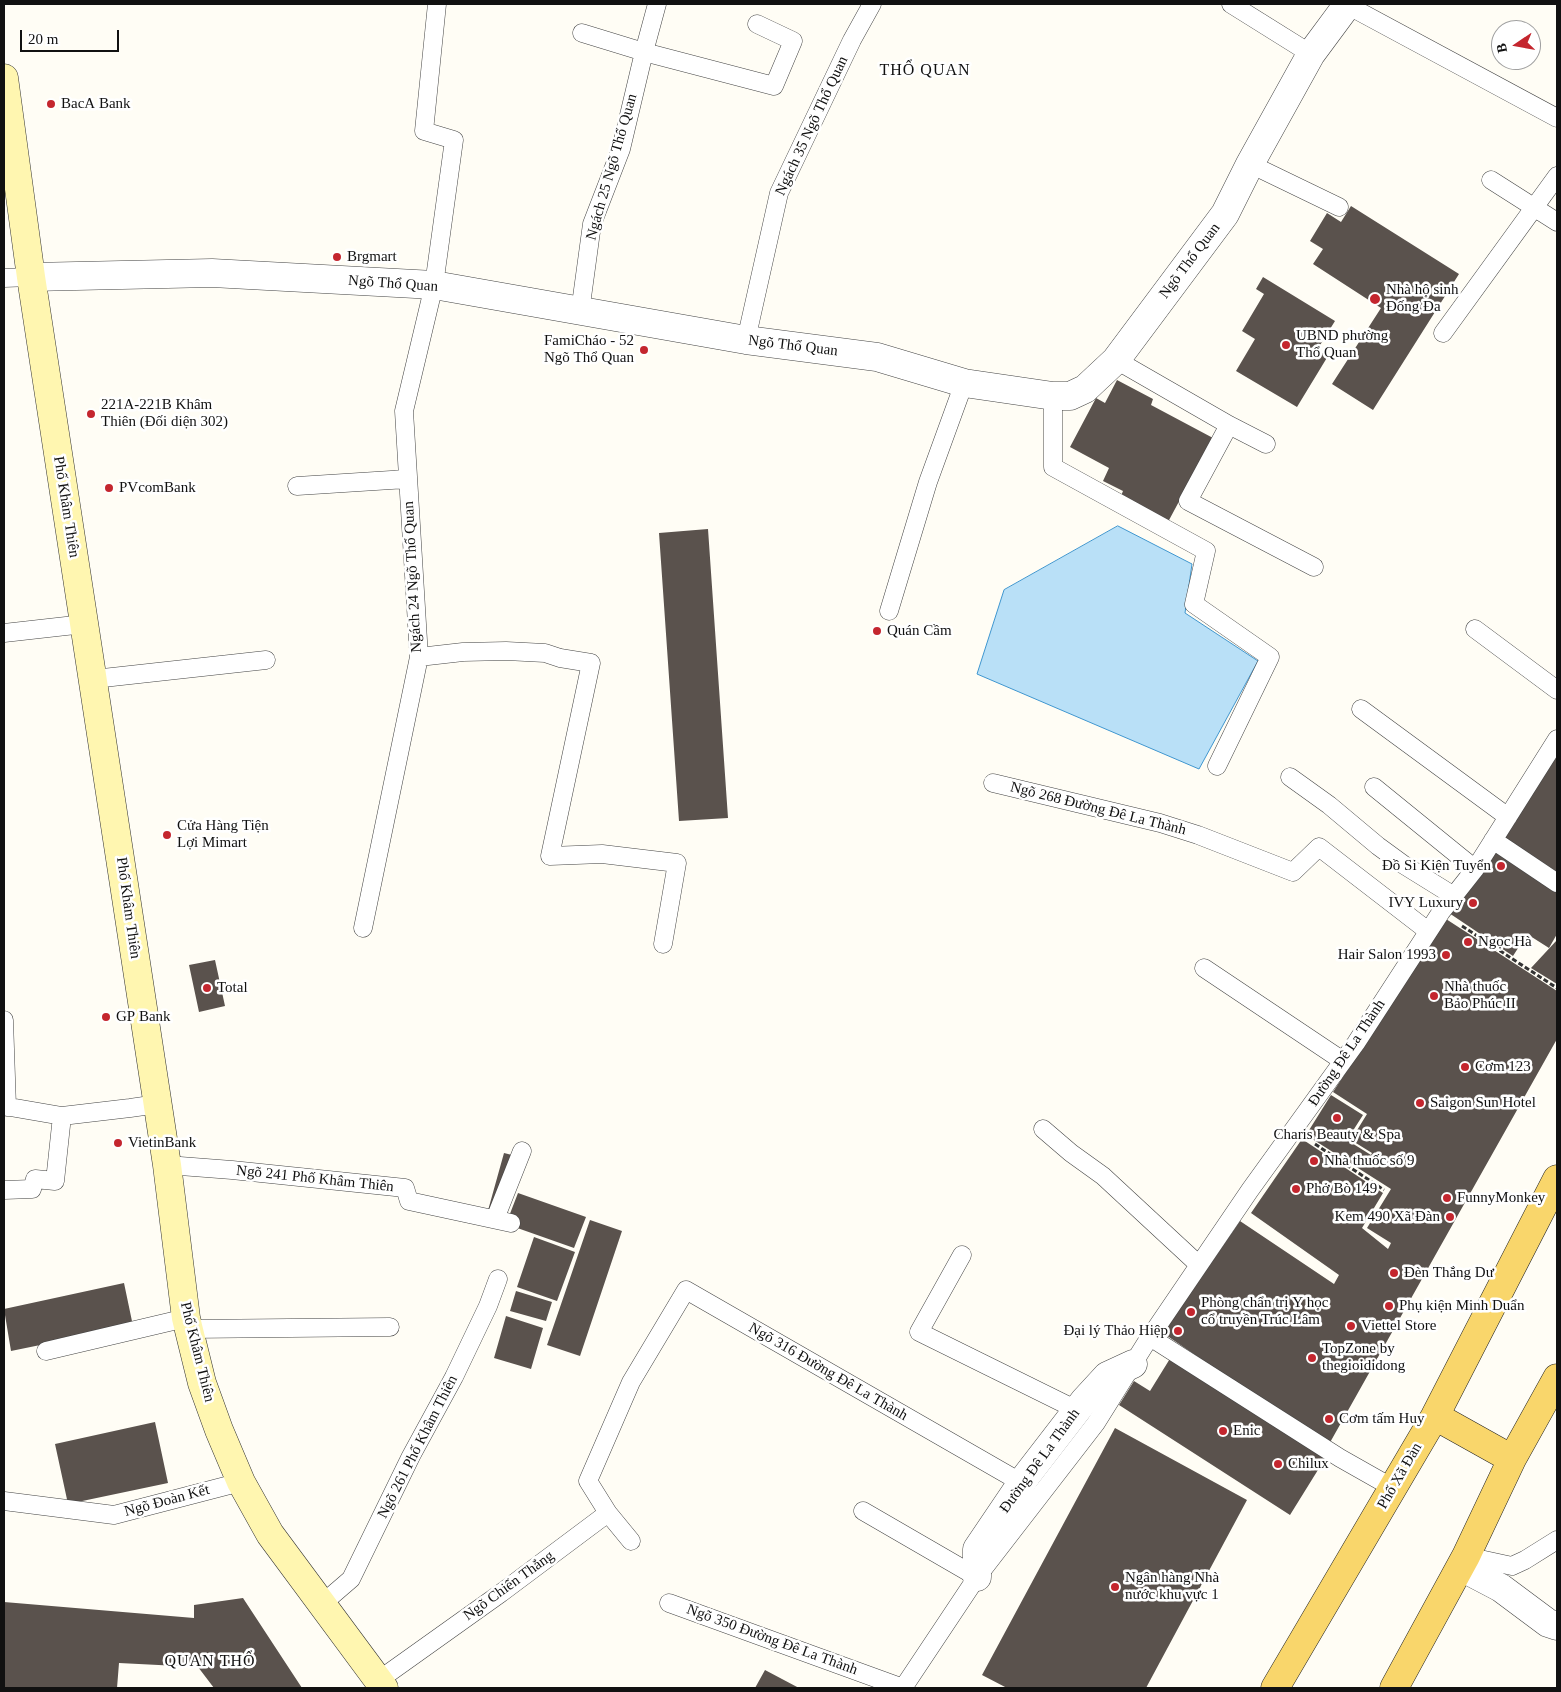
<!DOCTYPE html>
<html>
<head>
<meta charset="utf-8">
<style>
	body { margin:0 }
	#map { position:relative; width:1561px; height:1692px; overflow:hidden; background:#fffdf5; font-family:Georgia,serif }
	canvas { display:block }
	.frame { position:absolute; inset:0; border:5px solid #111; pointer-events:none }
	.north { position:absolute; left:1491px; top:20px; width:50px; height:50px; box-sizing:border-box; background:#fff; border:1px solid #a0a0a0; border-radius:50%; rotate:258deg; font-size:14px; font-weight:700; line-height:20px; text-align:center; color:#111 }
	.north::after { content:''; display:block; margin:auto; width:18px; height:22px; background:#c4262e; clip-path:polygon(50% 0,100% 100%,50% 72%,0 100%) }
	.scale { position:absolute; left:20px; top:30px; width:99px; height:22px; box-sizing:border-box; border:2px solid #111; border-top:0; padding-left:6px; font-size:15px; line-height:18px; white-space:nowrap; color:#111; -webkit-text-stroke:4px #fff; paint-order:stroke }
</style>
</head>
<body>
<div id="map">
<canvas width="1561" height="1692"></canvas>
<div class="frame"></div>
<div class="north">B</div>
<div class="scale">20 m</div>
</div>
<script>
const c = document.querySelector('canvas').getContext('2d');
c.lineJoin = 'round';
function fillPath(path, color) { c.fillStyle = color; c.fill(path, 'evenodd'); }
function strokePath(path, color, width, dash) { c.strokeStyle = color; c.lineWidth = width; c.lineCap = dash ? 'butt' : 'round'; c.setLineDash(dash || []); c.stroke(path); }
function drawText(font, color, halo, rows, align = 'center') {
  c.font = font + ' Georgia,serif'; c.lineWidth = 5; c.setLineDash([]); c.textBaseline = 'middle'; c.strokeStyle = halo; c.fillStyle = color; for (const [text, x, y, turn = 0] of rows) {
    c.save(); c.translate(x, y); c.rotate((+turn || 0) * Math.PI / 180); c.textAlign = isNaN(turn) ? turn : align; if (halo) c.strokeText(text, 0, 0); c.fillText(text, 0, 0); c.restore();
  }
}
const water = new Path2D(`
	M1118,526L1192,564L1185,613L1258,661L1199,769L977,674L1004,590Z`);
fillPath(water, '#b9e0f7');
strokePath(water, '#3f96cf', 1);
fillPath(new Path2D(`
	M1351,206L1459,274L1373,410L1332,384L1381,308L1313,264L1323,249L1310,241L1327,213L1341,222Z
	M1263,277L1335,321L1317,350L1328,356L1297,407L1236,371L1255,339L1242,331L1264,294L1256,289Z
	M1117,380L1153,399L1151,405L1213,438L1168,522L1121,496L1123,491L1103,481L1109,468L1070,447L1096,398L1105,403Z
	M708,529L728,818L679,821L659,533Z
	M1557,748V874L1499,839Z
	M1492,848L1557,891V934L1549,948L1527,934L1513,956L1449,913Z
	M1446,919L1557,991V1039L1328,1446L1163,1333L1240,1221L1334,1284L1339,1275L1251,1213L1302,1139L1383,1193L1362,1228L1388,1249L1391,1243L1367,1228L1391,1189L1306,1135L1331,1095L1363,1115L1347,1140L1371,1155L1372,1153L1351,1140L1367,1114L1333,1092Z
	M1557,940V984L1531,968Z
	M215,960L225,1006L199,1012L189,965Z
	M504,1153L520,1157L487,1214Z
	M518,1193L586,1217L574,1248L506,1224Z
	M590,1220L622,1231L580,1356L547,1345Z
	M534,1237L575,1252L557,1301L517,1287Z
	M124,1283L133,1326L11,1351L4,1309Z
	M516,1291L552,1302L546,1321L510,1311Z
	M506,1316L543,1328L531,1369L494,1358Z
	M1171,1357L1326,1457L1290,1515L1119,1405L1134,1381L1150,1391Z
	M155,1422L168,1483L68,1504L55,1444Z
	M1115,1428L1247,1500L1146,1688H1007L982,1675Z
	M243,1598L302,1688H214L198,1667L119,1663L117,1688H4V1602L194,1618V1605Z
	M765,1670L799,1688H755Z`), '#5a524d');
const service = new Path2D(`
	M1231,4L1311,54
	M1347,5L1557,118
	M582,33L644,52L774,86L793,41L757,24
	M1250,164L1339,207
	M1491,180L1557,222
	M4,278L31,277
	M580,312L592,224L621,149L644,52L657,4
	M1443,333L1557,176
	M746,340L779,193L852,40L872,4
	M1116,360L1229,425L1266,444
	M1053,396V467L1206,551L1194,604L1270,657L1217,766
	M1229,425L1188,501L1314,567
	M297,486L407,479
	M889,611L928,482L964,383
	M1475,629L1557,690
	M4,633L84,624
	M419,657L463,652L506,651L545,653L560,658L591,663L550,856L602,854L677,863L663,944
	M94,679L266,660
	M1361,709L1508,817
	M1290,777L1329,805L1378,846L1404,865L1454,896
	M993,783L1160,823L1198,835L1293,872L1319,847L1428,931
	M1374,787L1475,869
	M1493,840L1557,883
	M363,928L419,657L404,411L434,285L454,140L424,131L437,4
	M1204,968L1343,1061
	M4,1020L7,1107
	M4,1106L62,1116L130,1108L158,1104
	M1043,1129L1071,1153L1103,1176L1199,1265
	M167,1165L232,1170L405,1188L409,1201L511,1223
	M4,1190L32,1189L35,1179L55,1181L62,1116
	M495,1219L522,1151
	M962,1255L919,1332L1077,1410
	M189,1329L390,1327
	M1150,1337L1340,1458L1393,1488
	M46,1351L186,1318
	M4,1501L114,1515L241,1482
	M863,1511L977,1577
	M608,1513L631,1541
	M1466,1556L1512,1566L1525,1560L1557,1540
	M669,1603L903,1688
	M322,1604L351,1579L411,1456L454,1377L488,1306L498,1279
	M379,1680L501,1593L608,1513L588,1481L631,1382L686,1290L1022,1483
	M903,1688L977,1577L1096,1423L1146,1343L1199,1265L1250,1190L1356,1043L1441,912L1475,869L1557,739`);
const minor = new Path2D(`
	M31,277L212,273L434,285L746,340L877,357L964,383L1053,396H1070L1085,389L1116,360L1225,214L1250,164L1311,54L1348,4
	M1461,1567L1501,1588L1548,1623L1557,1626
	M977,1577V1549L1027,1475L1084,1401L1107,1376L1133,1364`);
const secondary = new Path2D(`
	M4,78L31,277L167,1165L186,1318L202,1383L219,1430L241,1482L270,1534L384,1688`);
const primary = new Path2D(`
	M1435,1416L1512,1459
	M1275,1688L1435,1416L1557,1179
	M1394,1688L1466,1556L1512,1459L1557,1378`);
strokePath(service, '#444', 19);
strokePath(minor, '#444', 29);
strokePath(secondary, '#333', 29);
strokePath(primary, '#222', 29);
strokePath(new Path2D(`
	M1462,926L1557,988
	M1315,1144L1384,1190`), '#333', 3, [5, 2.5]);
strokePath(service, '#fff', 18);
strokePath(minor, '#fff', 28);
strokePath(secondary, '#fff6b0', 28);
strokePath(primary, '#f9d66b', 28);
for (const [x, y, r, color] of [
	[51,104,5,"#c4262e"],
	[337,257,5,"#c4262e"],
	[1375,299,6,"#c4262e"],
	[1286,345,5,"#c4262e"],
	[644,350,5,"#c4262e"],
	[91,414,5,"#c4262e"],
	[109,488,5,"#c4262e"],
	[877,631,5,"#c4262e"],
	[167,835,5,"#c4262e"],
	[1501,866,5,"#c4262e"],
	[1473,903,5,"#c4262e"],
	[1468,942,5,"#c4262e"],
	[1446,955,5,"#c4262e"],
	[207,988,5,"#c4262e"],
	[1434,996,5,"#c4262e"],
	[106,1017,5,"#c4262e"],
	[1465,1067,5,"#c4262e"],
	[1420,1103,5,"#c4262e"],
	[1337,1118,5,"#c4262e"],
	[118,1143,5,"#c4262e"],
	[1314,1161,5,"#c4262e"],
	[1296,1189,5,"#c4262e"],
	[1447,1198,5,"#c4262e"],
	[1450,1217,5,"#c4262e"],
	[1394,1273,5,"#c4262e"],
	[1389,1306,5,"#c4262e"],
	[1191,1312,5,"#c4262e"],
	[1351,1326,5,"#c4262e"],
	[1178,1331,5,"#c4262e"],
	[1312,1358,5,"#c4262e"],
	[1329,1419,5,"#c4262e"],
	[1223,1431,5,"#c4262e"],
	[1278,1464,5,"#c4262e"],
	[1115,1587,5,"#c4262e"]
]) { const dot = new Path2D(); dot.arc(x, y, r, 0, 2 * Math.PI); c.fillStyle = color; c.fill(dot); strokePath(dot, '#fff', 2); }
drawText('15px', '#111', '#fff', [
	["BacA Bank",61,104],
	["Brgmart",347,257],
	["Nhà hộ sinh",1386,290],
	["Đống Đa",1386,307],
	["UBND phường",1296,336],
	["Thổ Quan",1296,353],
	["FamiCháo - 52",634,341,"right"],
	["Ngõ Thổ Quan",634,358,"right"],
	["221A-221B Khâm",101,405],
	["Thiên (Đối diện 302)",101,422],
	["PVcomBank",119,488],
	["Quán Cầm",887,631],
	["Cửa Hàng Tiện",177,826],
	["Lợi Mimart",177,843],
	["Đồ Si Kiện Tuyển",1491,866,"right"],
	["IVY Luxury",1463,903,"right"],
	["Ngọc Hà",1478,942],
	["Hair Salon 1993",1436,955,"right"],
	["Nhà thuốc",1444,987],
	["Bảo Phúc II",1444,1004],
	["Total",217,988],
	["GP Bank",116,1017],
	["Cơm 123",1475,1067],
	["Saigon Sun Hotel",1430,1103],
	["Charis Beauty & Spa",1337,1135,"center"],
	["VietinBank",128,1143],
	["Nhà thuốc số 9",1324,1161],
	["Phở Bò 149",1306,1189],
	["FunnyMonkey",1457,1198],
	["Kem 490 Xã Đàn",1440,1217,"right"],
	["Đèn Thắng Dư",1404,1273],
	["Phòng chẩn trị Y học",1201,1303],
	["cổ truyền Trúc Lâm",1201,1320],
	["Phụ kiện Minh Duẩn",1399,1306],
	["Viettel Store",1361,1326],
	["Đại lý Thảo Hiệp",1168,1331,"right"],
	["TopZone by",1322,1349],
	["thegioididong",1322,1366],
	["Cơm tấm Huy",1339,1419],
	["Enic",1233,1431],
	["Chilux",1288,1464],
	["Ngân hàng Nhà",1125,1578],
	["nước khu vực 1",1125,1595]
], 'left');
drawText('15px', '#111', '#fff', [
	["Ngách 35 Ngõ Thổ Quan",812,126,-65],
	["Ngách 25 Ngõ Thổ Quan",612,167,-74],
	["Ngõ Thổ Quan",1190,261,-53],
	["Ngõ Thổ Quan",393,284,4],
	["Ngõ Thổ Quan",793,346,7],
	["Phố Khâm Thiên",66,507,81],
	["Ngách 24 Ngõ Thổ Quan",413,577,-93],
	["Ngõ 268 Đường Đê La Thành",1098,809,14],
	["Phố Khâm Thiên",128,908,82],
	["Đường Đê La Thành",1347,1053,-56],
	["Ngõ 241 Phố Khâm Thiên",315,1179,6],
	["Phố Khâm Thiên",197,1352,76],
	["Ngõ 316 Đường Đê La Thành",828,1372,30],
	["Ngõ 261 Phố Khâm Thiên",418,1447,-63],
	["Đường Đê La Thành",1040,1461,-54],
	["Phố Xã Đàn",1400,1476,-60],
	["Ngõ Đoàn Kết",167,1501,-15],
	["Ngõ Chiến Thắng",509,1586,-36],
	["Ngõ 350 Đường Đê La Thành",772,1640,20]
]);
c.letterSpacing = '1px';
drawText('16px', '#111', '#fff', [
	["THỔ QUAN",925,71],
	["QUAN THỔ",210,1662]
]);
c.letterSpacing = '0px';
</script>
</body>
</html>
